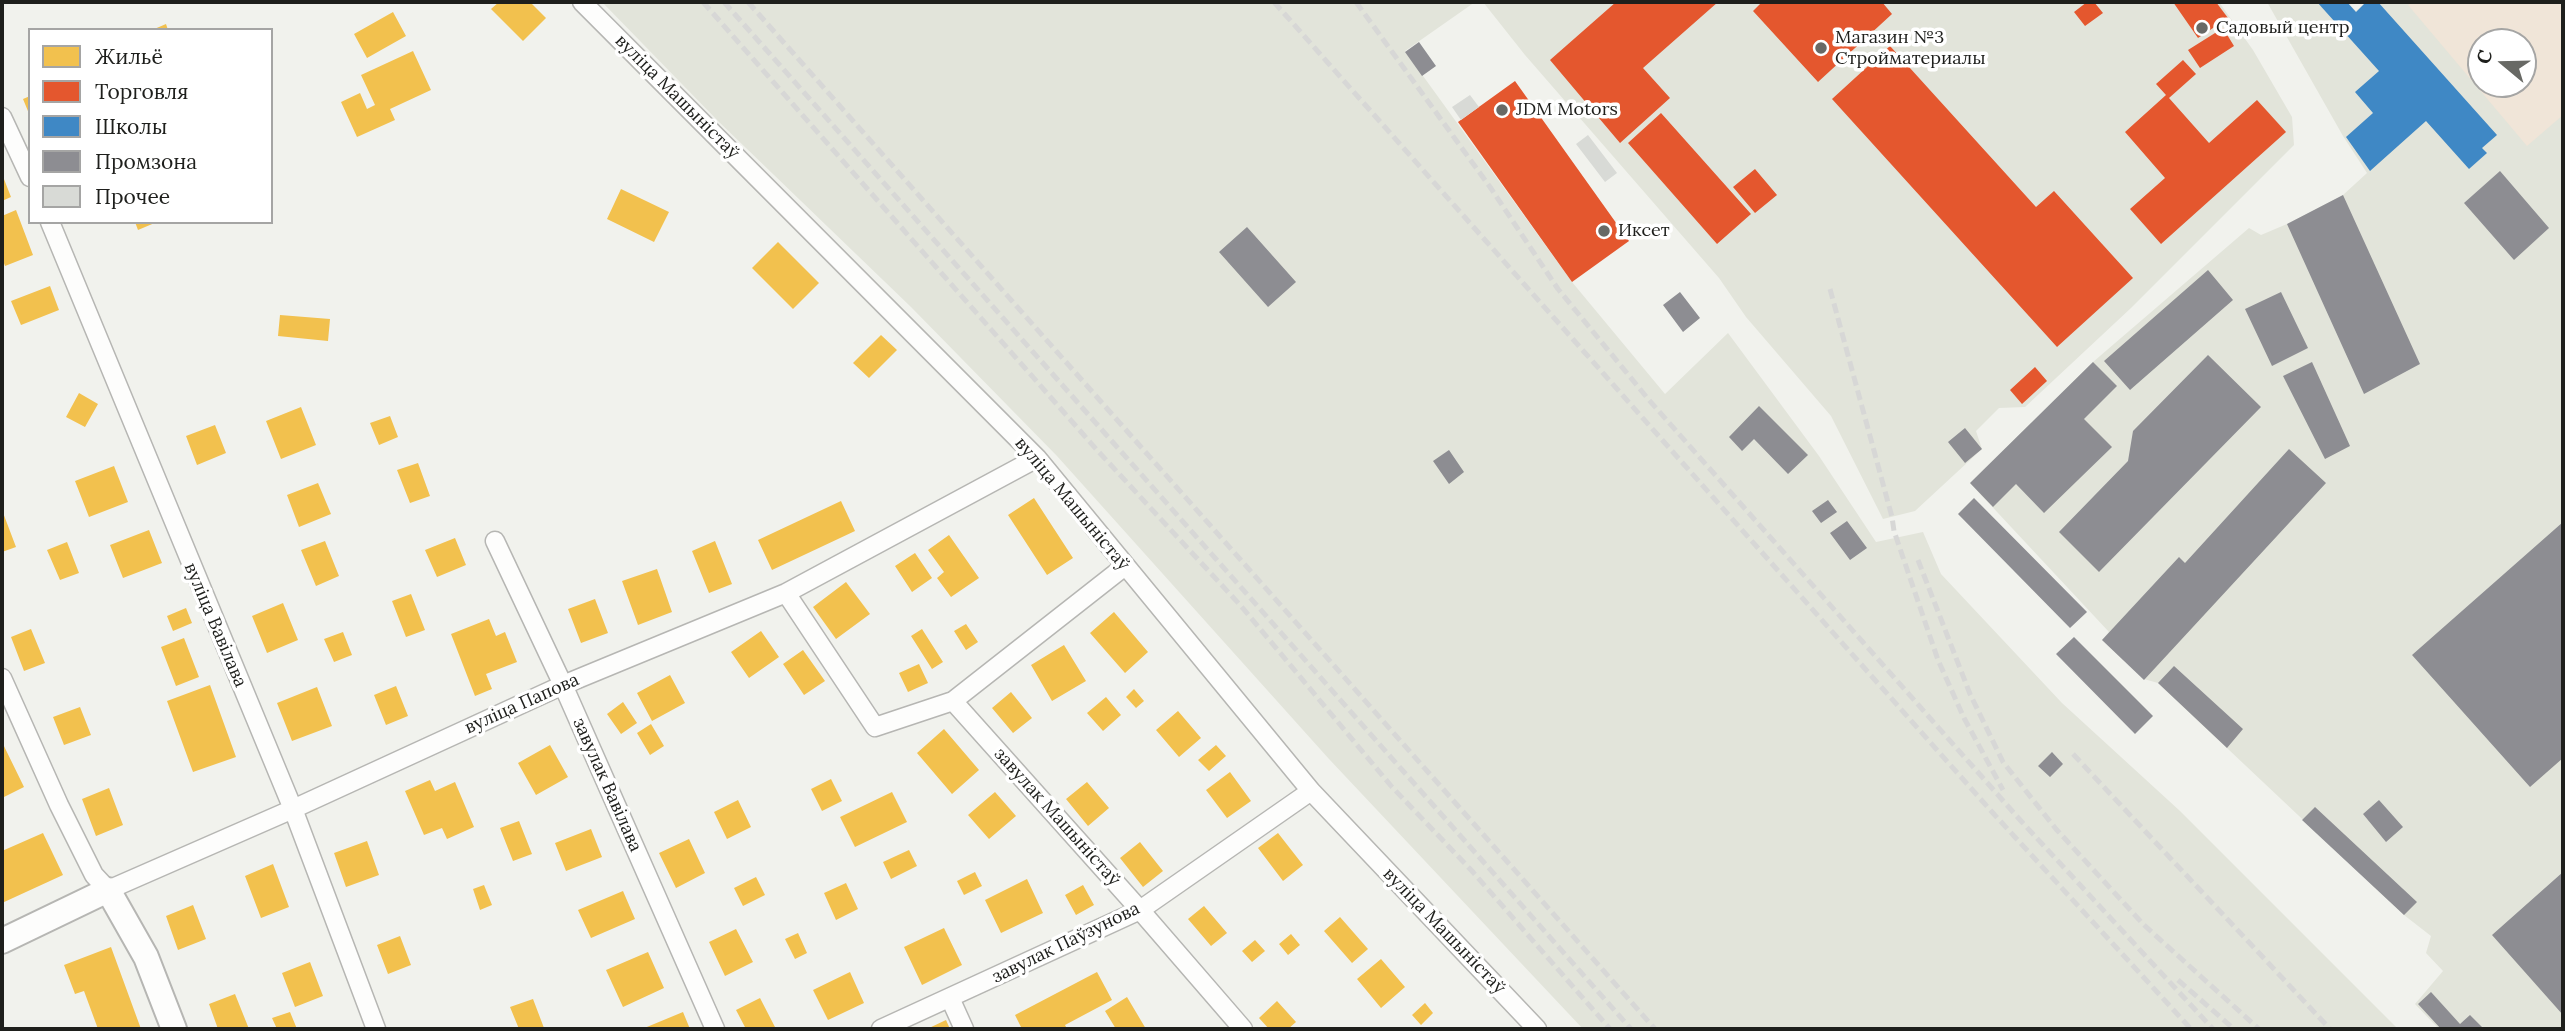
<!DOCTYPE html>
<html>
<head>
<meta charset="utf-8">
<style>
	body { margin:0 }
	#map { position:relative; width:2565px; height:1031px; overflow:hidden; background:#f1f2ed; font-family:Lora,serif }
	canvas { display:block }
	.frame { position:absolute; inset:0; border:4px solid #1e1f1c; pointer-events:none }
	.legend { position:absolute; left:28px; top:28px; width:245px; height:196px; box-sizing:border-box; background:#fff; border:2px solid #a5a5a4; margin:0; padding:9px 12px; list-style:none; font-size:21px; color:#1e1f1c }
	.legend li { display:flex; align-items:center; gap:14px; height:35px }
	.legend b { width:35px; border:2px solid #a5a5a4 }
	.north { position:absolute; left:2467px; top:28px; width:70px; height:70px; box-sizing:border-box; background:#fff; border:2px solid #a5a5a4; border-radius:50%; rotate:289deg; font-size:19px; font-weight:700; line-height:28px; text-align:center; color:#1e1f1c }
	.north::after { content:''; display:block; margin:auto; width:24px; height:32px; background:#686965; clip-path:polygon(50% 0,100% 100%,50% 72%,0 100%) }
</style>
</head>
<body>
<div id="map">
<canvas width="2565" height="1031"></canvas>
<div class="frame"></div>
<ul class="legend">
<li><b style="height:19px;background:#f2c14e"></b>Жильё</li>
<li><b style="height:19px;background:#e4572e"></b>Торговля</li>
<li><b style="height:19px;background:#3f88c5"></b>Школы</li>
<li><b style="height:19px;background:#8d8d92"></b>Промзона</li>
<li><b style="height:19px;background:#d8dad6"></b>Прочее</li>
</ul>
<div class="north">С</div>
</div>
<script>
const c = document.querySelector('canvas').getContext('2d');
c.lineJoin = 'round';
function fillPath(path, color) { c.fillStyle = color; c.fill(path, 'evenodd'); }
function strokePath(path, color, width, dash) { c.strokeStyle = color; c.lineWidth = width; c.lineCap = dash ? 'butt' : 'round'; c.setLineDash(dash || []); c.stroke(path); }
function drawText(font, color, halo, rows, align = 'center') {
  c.font = font + ' Lora,serif'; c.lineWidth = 7; c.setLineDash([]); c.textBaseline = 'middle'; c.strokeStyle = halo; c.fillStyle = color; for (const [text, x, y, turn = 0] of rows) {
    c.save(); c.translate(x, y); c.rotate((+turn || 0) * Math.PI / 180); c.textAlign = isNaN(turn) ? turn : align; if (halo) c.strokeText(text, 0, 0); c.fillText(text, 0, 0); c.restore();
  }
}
fillPath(new Path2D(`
	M602,2H1475L1405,51L1572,282L1665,394L1728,333L1819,456L1876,542L1923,532L1941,574L2062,703L2180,811L2398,1029H1583L1329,759L1057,456L911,307L719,122Z
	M1483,2H2219L2253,50L2292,117L2294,145L2131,308L2025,407L1999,408L1976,431L1982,449L1915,511L1883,519L1831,416L1746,317L1719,278L1525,55Z
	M2267,2H2347L2356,11L2366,2H2563V1029H2439L2415,1004L2443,971L2426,953L2431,936L2404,915L2158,683L2144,679L2102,640L2109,632L1970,483L2093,362L2249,228L2261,235L2287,224L2343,195L2367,173L2343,136ZM2481,42H2523V84H2481Z`), '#e2e4da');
fillPath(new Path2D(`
	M2412,2H2559L2563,7V115L2527,146L2408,5ZM2481,42H2523V84H2481Z`), '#f0e5d8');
fillPath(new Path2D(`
	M499,2H530L546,18L523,41L491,9Z
	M393,12L406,36L367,58L354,34Z
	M166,24L168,30H152Z
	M413,51L431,90L390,109L395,120L357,137L341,102L360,93L367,109L375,105L361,75Z
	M30,96V116L23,99Z
	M2,174L11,197L2,201Z
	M621,189L669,212L654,242L607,219Z
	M16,210L33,255L5,266L2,258V216Z
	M135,222H157L138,230Z
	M778,242L819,283L793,309L752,268Z
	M50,286L59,310L21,325L11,301Z
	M280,315L330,319L328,341L278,336Z
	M881,335L897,350L869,378L853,363Z
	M79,393L98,404L85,427L66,417Z
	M301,407L316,445L281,459L266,421Z
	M390,416L398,437L379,445L370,423Z
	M215,425L226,453L197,465L186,436Z
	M418,463L430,496L410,503L397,470Z
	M114,466L128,502L89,517L75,481Z
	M318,483L331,514L299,527L287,495Z
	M1034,498L1073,558L1047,575L1008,515Z
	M841,501L855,531L772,570L758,540Z
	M2,510L16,547L2,552Z
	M149,530L162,563L123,578L110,545Z
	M949,535L979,578L951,597L937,578L944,572L928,550Z
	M455,538L466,565L437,577L425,550Z
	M325,541L339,576L316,586L301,550Z
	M715,541L732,584L709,593L692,551Z
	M67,542L79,573L60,580L47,550Z
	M915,553L932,578L912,592L895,566Z
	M657,569L672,612L638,625L622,581Z
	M846,582L870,614L836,639L813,607Z
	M411,594L425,630L406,637L392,601Z
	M595,599L608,633L581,643L568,609Z
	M283,603L298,640L267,653L252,616Z
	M186,608L192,623L173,631L167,616Z
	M1114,612L1148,652L1125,673L1090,633Z
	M489,619L496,636L505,632L517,662L486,674L492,689L475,696L451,634Z
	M966,624L978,642L966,650L954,631Z
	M31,629L45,663L24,671L11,637Z
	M922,629L943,662L932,669L911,636Z
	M761,631L779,657L749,678L731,652Z
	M343,632L352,655L334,662L324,639Z
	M184,638L199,677L176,686L161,647Z
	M1064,645L1086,681L1052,701L1031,665Z
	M803,650L825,681L804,695L783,664Z
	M919,664L928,683L908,692L899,673Z
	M670,675L685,703L652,721L637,693Z
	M210,685L236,757L193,772L167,701Z
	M396,686L408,716L386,725L374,695Z
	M317,687L332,726L292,741L277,703Z
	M1134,689L1144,701L1136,708L1126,697Z
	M1011,692L1032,718L1013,733L992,708Z
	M1106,697L1121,715L1103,731L1087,713Z
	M623,702L637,723L621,734L607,714Z
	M80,707L91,735L64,745L53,717Z
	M1178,711L1201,738L1179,757L1156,730Z
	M651,724L664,746L650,755L637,733Z
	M944,729L979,770L952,794L917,753Z
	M2,742L24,787L2,798Z
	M550,745L568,777L536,795L518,763Z
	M1216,745L1226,756L1209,771L1198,760Z
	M1230,772L1251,801L1227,818L1206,790Z
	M831,779L842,801L822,811L811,789Z
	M430,780L435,791L455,782L474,827L447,839L442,828L424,835L405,791Z
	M1087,782L1109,808L1088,826L1066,799Z
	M109,788L123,825L96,836L82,799Z
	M892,792L907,822L855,847L840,817Z
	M995,792L1016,816L989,839L968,815Z
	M738,800L751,827L727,839L714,812Z
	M519,821L532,854L513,861L500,828Z
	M591,829L602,857L566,871L555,843Z
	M43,833L63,875L2,903V851Z
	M1278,833L1303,865L1283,881L1258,848Z
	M689,839L705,873L676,888L659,853Z
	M367,841L379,875L346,887L334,853Z
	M1140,842L1163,871L1143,887L1120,858Z
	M909,850L917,866L891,879L883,862Z
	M273,864L289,907L261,918L245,876Z
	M975,872L982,886L964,895L957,881Z
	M756,877L765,895L743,906L734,888Z
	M1027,879L1043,913L1001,933L985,900Z
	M846,883L858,909L836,920L824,893Z
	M484,885L492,905L480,910L473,889Z
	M1083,885L1094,905L1076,915L1065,895Z
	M623,891L635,919L591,938L578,910Z
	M193,905L206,939L178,950L166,916Z
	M1204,906L1227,933L1211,946L1188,919Z
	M1340,917L1368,949L1352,963L1324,931Z
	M944,928L962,965L922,985L904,947Z
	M736,929L753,962L725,976L709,942Z
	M798,933L807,953L795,959L785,939Z
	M1291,934L1300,945L1288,955L1279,944Z
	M400,936L411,965L388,974L377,945Z
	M1255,940L1265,951L1252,962L1242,951Z
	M111,947L141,1029H98L84,991L75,994L64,965Z
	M648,952L664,988L623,1007L606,970Z
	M1381,959L1405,987L1381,1008L1357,979Z
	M310,962L323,996L295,1007L282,973Z
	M850,972L864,1003L828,1020L813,990Z
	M1097,972L1112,1000L1065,1025L1067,1029H1022L1015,1015Z
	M235,994L249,1029H218L209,1004Z
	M1127,997L1146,1029H1116L1105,1011Z
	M760,998L776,1029H746L736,1010Z
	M533,999L544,1028L519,1029L510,1007Z
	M1277,1001L1296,1022L1288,1029H1269L1259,1018Z
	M1425,1003L1433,1013L1421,1025L1412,1015Z
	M290,1012L297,1029H277L272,1018Z
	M683,1012L690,1029H642Z
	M946,1020L950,1029H927Z`), '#f2c14e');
fillPath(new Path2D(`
	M1616,2H1718L1643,68L1670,98L1620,143L1550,60Z
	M1762,2H1882L1892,14L1818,82L1753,11Z
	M2087,2H2094L2103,13L2085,26L2074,12Z
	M2173,2H2216L2228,18L2198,38Z
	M2223,28L2234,46L2200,68L2188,50Z
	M1890,46L2036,207L2054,191L2133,278L2057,347L1832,99Z
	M2183,60L2196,74L2169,98L2209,143L2257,100L2286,132L2161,244L2130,209L2165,178L2125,132L2166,95L2156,84Z
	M1515,81L1629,241L1572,282L1458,122Z
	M1661,113L1751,214L1717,244L1628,143Z
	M1755,169L1777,195L1755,213L1733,187Z
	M2035,367L2047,381L2022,404L2010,390Z`), '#e4572e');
fillPath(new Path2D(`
	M2317,2H2347L2356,12L2366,2H2378L2497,135L2482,148L2487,153L2469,169L2426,121L2370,171L2346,137L2373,113L2355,92L2379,71Z`), '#3f88c5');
fillPath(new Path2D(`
	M1419,42L1436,66L1422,76L1405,52Z
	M2500,171L2549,228L2514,260L2464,203Z
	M2343,195L2420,364L2364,394L2287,224Z
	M1247,227L1296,282L1268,307L1219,252Z
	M2208,270L2233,300L2130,390L2104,361Z
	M1680,292L1700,318L1683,332L1663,305Z
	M2281,292L2308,348L2272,366L2245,309Z
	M2208,355L2261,407L2099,572L2059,532L2128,461L2133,431Z
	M2093,362L2117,386L2084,419L2112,447L2044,513L2016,484L1993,507L1970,483Z
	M2312,362L2350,446L2325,459L2283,376Z
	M1759,406L1808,455L1788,474L1754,439L1742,451L1729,437Z
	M1965,428L1982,449L1965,463L1948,442Z
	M2289,449L2326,483L2144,680L2102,640L2179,557L2185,563Z
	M1449,450L1464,472L1449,484L1433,461Z
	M1974,498L2087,612L2070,628L1958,514Z
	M1828,500L1837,512L1821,523L1812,511Z
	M1847,521L1867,548L1850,560L1830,533Z
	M2563,522V758L2530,787L2412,655Z
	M2074,637L2153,716L2135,734L2056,654Z
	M2174,666L2243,729L2227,748L2158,683Z
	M2052,752L2063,764L2050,777L2038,766Z
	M2379,800L2403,827L2386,842L2363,814Z
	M2315,807L2417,902L2404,915L2302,820Z
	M2563,872V1015L2492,935Z
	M2431,992L2460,1024L2470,1015L2482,1027L2441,1029L2418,1004Z`), '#8d8d92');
fillPath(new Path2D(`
	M1470,95L1479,107L1461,120L1452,107Z
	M1588,135L1617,173L1605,182L1576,144Z`), '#d8dad6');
const street = new Path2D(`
	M582,2L1037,458L1311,791L1537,1029
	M2,117L30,177
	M50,222L293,809L376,1029
	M495,541L563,685L715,1029
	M786,593L875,727L953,701L1125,566
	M2,678L59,805L94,875L108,890L293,809L563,685L786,593L1037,458
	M953,701L1140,910L1243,1029
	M950,998L964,1029
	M881,1029L1140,910L1311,791`);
const secondary = new Path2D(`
	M2,941L108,890L146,957L174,1029`);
strokePath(street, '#b6b6b3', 21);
strokePath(secondary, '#b6b6b3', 28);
strokePath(street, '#fdfdfc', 18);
strokePath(secondary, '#fdfdfc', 24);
strokePath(new Path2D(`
	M703,2L1097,450L1241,606L1392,787L1472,871L1610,1029
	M724,2L1631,1029
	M748,2L1655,1029
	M1274,2L1992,812L2191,1029
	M1356,2L1490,187L1558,289L1649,400L2021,821L2213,1029
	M1830,289L1892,517L1894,531L1938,660L1964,718L2003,790
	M1918,560L1970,694L2003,762L2056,829L2144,925L2259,1029
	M2073,754L2330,1029
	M2178,980L2234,1029`), '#d7d7d6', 5, [10, 5]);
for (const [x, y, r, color] of [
	[2202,28,7,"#686965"],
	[1821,48,7,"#686965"],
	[1502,110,7,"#686965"],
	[1604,231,7,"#686965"]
]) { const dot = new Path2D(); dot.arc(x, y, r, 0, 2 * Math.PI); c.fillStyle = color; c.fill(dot); strokePath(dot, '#fff', 2.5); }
drawText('18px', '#1e1f1c', '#fff', [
	["Садовый центр",2216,28],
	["Магазин №3",1835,38],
	["Стройматериалы",1835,59],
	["JDM Motors",1516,110],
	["Иксет",1618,231]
], 'left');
drawText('18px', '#1e1f1c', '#fff', [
	["вуліца Машыністаў",677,97,45],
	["вуліца Машыністаў",1072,504,50],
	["вуліца Вавілава",215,625,67],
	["вуліца Папова",522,704,-24],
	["завулак Вавілава",607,785,66],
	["завулак Машыністаў",1057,817,48],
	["вуліца Машыністаў",1444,931,46],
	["завулак Паўзунова",1066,943,-26]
]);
</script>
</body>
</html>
